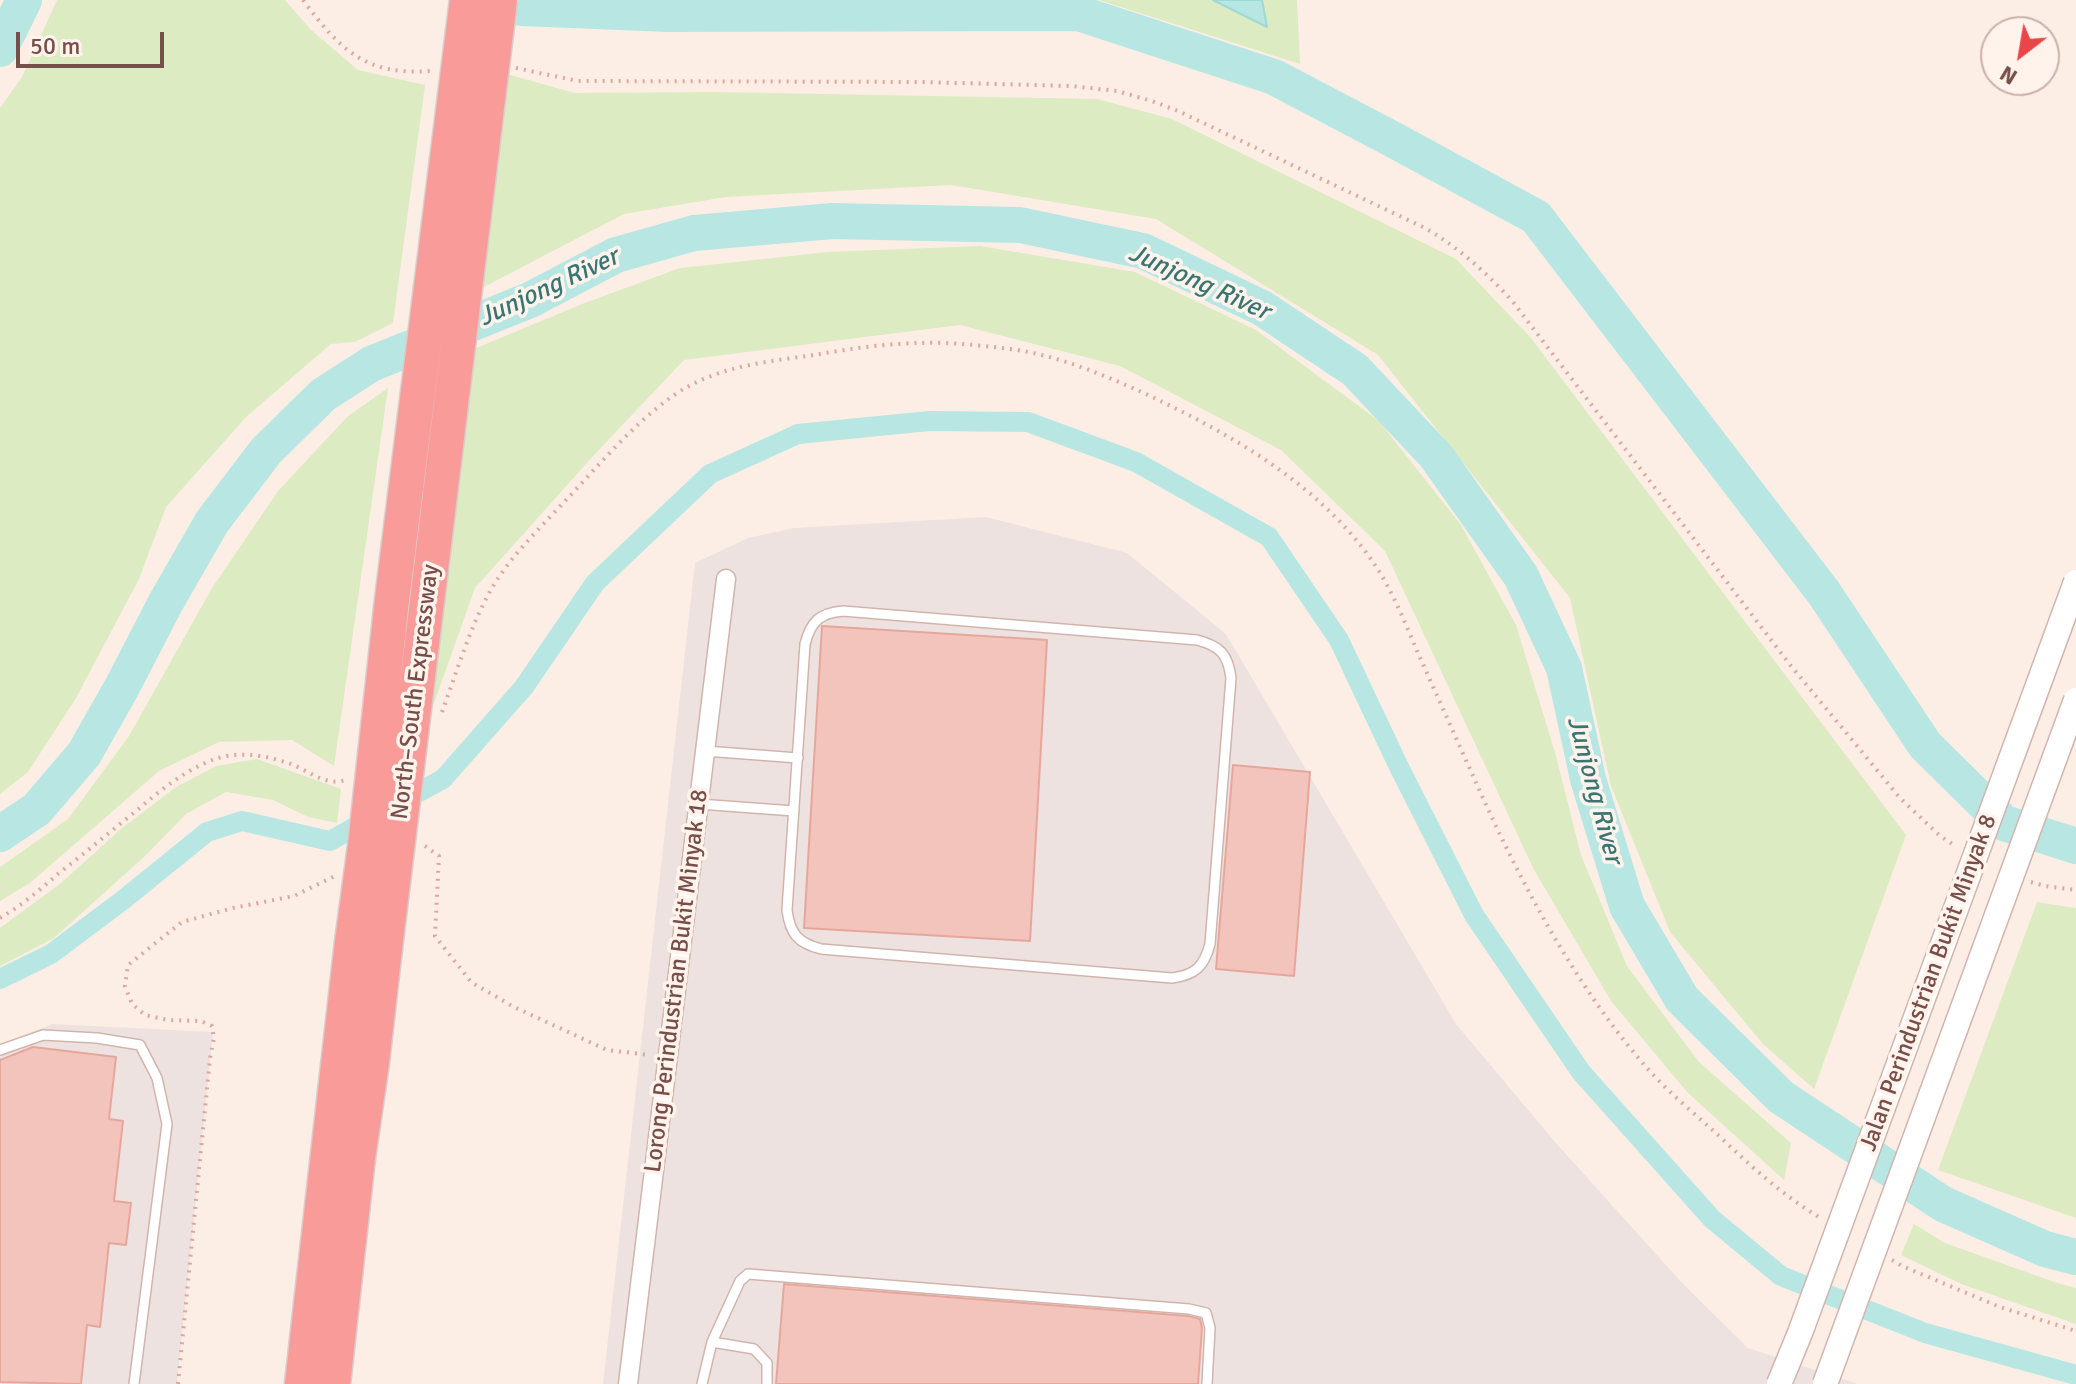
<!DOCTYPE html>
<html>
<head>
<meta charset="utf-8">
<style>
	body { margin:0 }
	#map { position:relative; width:2076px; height:1384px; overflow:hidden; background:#fdeee5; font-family:Signika,sans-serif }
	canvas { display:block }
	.north { position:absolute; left:1980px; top:16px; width:80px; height:80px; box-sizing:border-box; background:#fff3ec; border:2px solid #c9b1ab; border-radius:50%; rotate:211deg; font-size:22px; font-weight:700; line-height:32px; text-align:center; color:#774e49 }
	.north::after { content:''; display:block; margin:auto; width:28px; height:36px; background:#eb4647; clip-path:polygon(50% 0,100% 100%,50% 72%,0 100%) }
	.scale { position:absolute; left:16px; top:32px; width:148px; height:36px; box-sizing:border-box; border:4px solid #774e49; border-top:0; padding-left:10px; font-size:24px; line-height:28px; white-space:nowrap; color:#774e49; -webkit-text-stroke:6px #fff3ec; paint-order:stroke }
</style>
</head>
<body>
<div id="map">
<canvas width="2076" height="1384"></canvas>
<div class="north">N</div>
<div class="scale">50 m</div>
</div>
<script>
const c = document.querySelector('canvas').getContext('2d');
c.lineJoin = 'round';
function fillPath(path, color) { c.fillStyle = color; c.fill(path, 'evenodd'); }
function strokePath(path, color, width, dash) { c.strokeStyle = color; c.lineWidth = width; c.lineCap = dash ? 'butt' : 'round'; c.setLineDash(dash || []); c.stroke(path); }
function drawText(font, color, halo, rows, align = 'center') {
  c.font = font + ' Signika,sans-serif'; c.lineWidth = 7; c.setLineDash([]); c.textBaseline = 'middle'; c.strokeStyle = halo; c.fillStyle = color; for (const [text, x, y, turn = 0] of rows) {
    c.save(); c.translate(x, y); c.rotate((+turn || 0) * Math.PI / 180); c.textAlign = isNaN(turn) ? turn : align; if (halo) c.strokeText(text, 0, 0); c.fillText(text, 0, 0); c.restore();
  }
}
fillPath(new Path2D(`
	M986,517L1127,553L1226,634L1456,1024L1555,1142L1683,1284L1748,1348L1858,1384H603L695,563L748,538L794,528Z
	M53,1024L213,1032L177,1384H0V1044Z`), '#ede2df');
fillPath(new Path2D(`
	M57,0H285L310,29L358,70L425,85L393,323L355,342L331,344L246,417L166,507L139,579L76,698L28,772L0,794V108L22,77Z
	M1099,0H1297L1300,64Z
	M503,73L575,93L716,92L1097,99L1172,119L1456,259L1531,338L1906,835L1814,1089L1763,1044L1670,932L1611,786L1570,598L1378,355L1156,219L951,185L726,197L624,214L480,289Z
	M980,246L1135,272L1256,330L1379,421L1461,525L1516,625L1556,756L1581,855L1627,966L1699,1062L1791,1143L1784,1180L1688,1093L1611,1001L1533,868L1385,551L1281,450L1120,366L960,325L684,360L594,455L475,588L433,706H426L474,349L582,304L680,268L828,252Z
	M388,388L334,766L292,740L219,742L159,771L30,883L0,901V867L68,819L129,736L212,588L278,491L348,416Z
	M257,759L341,789L337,823L308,817L273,800L226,792L186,814L145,856L54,938L0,966V928L61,883L122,828L176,787L216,766Z
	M2037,902L2076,908V1218L1938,1170Z
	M1914,1224L1945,1243L2057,1283L2076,1288V1324L1961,1284L1901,1255Z`), '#dcebc2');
const water = new Path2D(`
	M1213,0H1262L1267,27Z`);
fillPath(water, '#b8e7e3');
strokePath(water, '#9edad5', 2);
strokePath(new Path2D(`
	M399,803L443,779L524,687L595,583L710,474L798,434L929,421L1028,422L1136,462L1269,537L1339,640L1398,765L1474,915L1581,1072L1712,1219L1781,1276L1925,1333L2076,1375
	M0,979L51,954L123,900L207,832L242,821L330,841L371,818`), '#b8e7e3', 20);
strokePath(new Path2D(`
	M483,0L521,8L668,14L1078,13L1274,77L1392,139L1536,217L1824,593L1925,745L2004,823L2076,846
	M0,49L24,0
	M0,834L37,809L84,754L122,687L166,602L212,522L266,451L323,395L371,364L530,300L616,255L694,233L832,221L1020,225L1143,251L1262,308L1355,370L1436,456L1521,576L1564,668L1588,779L1627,906L1682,999L1781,1097L1943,1204L2045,1249L2076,1257`), '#b8e7e3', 36);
const building = new Path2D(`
	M822,626L1047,640L1030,941L804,928Z
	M1233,765L1310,772L1294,976L1216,969Z
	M33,1047L116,1057L109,1119L123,1121L114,1201L131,1203L126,1245L109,1243L100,1327L87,1325L81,1384L0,1382V1060Z
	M784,1284L1188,1316L1200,1319L1202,1328L1198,1384H776Z`);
fillPath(building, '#f3c4bb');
strokePath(building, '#e7a69b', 2);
const service = new Path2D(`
	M843,611L1197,640C1220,646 1228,654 1231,678L1210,944C1204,967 1195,975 1172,978L821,949C798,943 790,934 787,910L805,644C811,621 820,613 843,611Z
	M705,751L798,758
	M699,804L794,811
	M0,1050L43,1035L97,1038L140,1045L157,1078L167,1124L134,1384
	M712,1342L754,1349L767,1363V1384
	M702,1384L712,1342L740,1281L748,1274L1189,1309L1206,1313L1210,1328L1207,1384`);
const minor = new Path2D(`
	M628,1384L726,579`);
const motorway = new Path2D(`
	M302,1384L352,942
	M333,1384L358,1158L372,1062L385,948`);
strokePath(service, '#d1b5ad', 12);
strokePath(minor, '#d1b5ad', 21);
strokePath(motorway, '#d9cdcc', 37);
strokePath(new Path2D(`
	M303,0C340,50 366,76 431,71
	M516,68L578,81L921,82L1072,86L1117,91L1152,101L1178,111L1425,228C1459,248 1486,272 1513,302L1791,666L1900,798L1939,835L1955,846
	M442,712C458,669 471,622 495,583C514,553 541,527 566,500C600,464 646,409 689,386C727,365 773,361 814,355C848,349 889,343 923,343C949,342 976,345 1002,348C1052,353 1099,373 1144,393C1230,434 1317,482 1373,562C1391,588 1405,622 1417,651C1436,693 1455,736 1474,778C1518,878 1575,986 1647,1068C1668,1092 1695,1114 1719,1136C1751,1166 1782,1195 1819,1217
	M425,846L439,856L435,936L471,982L512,1006L607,1050L650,1055
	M2031,882L2045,886L2076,890
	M0,918C21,906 41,889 59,873C85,853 110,832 136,811C161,790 187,768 218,758C242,751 268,756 291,764C310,771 327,788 348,779
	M1892,1260L1902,1266L2000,1307L2076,1331
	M178,1384L210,1058L214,1038L212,1026L201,1021L168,1020L145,1015L132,1004L125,986L128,965L182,922L233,908L294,896L335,876`), '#d9a79e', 4, [2, 6]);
strokePath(service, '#fff', 9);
strokePath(minor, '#fff', 18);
strokePath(motorway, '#f99c99', 34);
const tertiaryBridge = new Path2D(`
	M1779,1384L1800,1333L2076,582
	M1825,1384L2076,700`);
const motorwayBridge = new Path2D(`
	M352,942L365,846L392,600L467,0
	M385,948L500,0`);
strokePath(tertiaryBridge, '#d1b5ad', 27, []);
strokePath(motorwayBridge, '#d9cdcc', 37, []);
strokePath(tertiaryBridge, '#fff', 24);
strokePath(motorwayBridge, '#f99c99', 34);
drawText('24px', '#774e49', '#fff3ec', [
	["North–South Expressway",416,692,-83],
	["Lorong Perindustrian Bukit Minyak 18",677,981,-83],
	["Jalan Perindustrian Bukit Minyak 8",1929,983,-70]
]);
drawText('italic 26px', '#397672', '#fff3ec', [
	["Junjong River",1199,283,24],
	["Junjong River",549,288,-25],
	["Junjong River",1594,790,75]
]);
</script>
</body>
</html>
